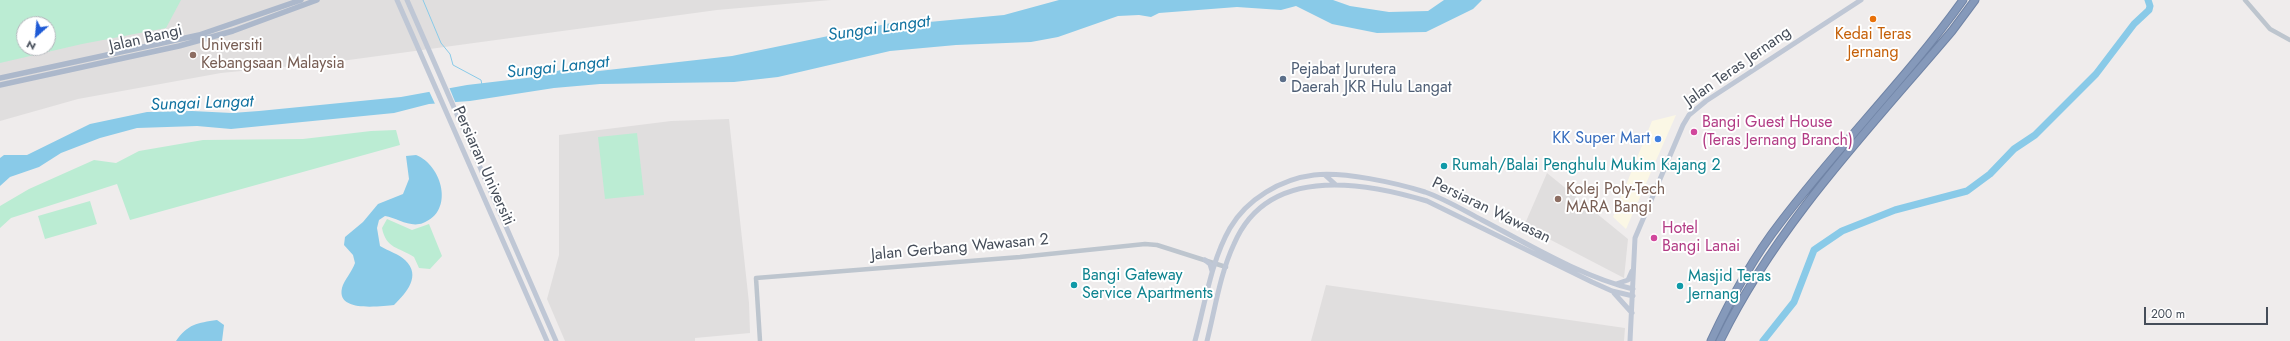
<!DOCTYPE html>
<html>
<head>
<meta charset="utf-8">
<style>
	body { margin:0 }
	#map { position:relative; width:2290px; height:341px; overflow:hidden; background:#efecec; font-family:Jost,sans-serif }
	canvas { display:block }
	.north { position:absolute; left:16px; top:16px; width:40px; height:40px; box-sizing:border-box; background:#fff; border:1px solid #b5b8bd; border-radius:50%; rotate:207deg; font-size:11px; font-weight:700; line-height:16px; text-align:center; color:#454d59 }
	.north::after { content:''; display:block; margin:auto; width:14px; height:18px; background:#1f5bd6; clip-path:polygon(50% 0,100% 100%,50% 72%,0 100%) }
	.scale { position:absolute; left:2144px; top:307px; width:124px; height:18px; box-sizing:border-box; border:2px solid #454d59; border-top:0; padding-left:5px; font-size:12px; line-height:14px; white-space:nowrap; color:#454d59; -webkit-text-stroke:3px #fff; paint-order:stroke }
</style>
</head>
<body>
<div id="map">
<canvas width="2290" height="341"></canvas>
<div class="north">N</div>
<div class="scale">200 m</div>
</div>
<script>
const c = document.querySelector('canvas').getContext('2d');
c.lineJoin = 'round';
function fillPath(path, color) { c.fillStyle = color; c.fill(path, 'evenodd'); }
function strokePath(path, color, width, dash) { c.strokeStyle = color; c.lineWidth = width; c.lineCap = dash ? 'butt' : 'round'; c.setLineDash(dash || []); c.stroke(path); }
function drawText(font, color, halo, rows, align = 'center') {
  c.font = font + ' Jost,sans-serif'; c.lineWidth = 4; c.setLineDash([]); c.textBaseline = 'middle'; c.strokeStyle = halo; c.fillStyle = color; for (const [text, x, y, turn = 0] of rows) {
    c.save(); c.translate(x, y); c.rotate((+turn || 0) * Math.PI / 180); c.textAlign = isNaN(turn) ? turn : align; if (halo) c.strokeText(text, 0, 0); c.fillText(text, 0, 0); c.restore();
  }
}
fillPath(new Path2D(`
	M1676,115L1626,229L1613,217L1652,121Z`), '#fbf7e5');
fillPath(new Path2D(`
	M0,0H831L717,10L334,62L221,73L78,99L0,121ZM24,24H48V48H24Z
	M729,119L749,303L750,333L695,338V341H565L547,299L559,255V135L671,121Z
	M1547,173L1628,239L1624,278L1524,226Z
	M1326,285L1625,328L1624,341H1311Z`), '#e0dede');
fillPath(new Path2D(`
	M0,0H181L166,28L82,44L0,63ZM24,24H48V48H24Z
	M396,130L400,145L130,220L117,184L11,218L0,228V206L29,189L94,160L116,163L139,151L203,140L303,139L371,131Z
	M637,133L644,195L605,199L598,137Z
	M90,201L97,224L45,239L38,216Z
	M387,219L412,230L429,224L442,256L430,269L419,268L414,257C399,247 386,249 382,228Z`), '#bbecd3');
fillPath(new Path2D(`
	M1059,0H1333L1350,6L1389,12L1428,11L1444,0H1482L1473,9L1426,32L1377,33L1332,24L1296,6L1281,10L1237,7L1159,13L1151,17L1139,15L1118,16L1058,37L1031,42L956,45L890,51L778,77L734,82L600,84L554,88L470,101L429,104L394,113L231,129L197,126L137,128L100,138L61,153L39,167L10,177L0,186V158L4,155H27L90,124L147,112L192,111L232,113L259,111L401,97L467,85L535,77L572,67L590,72L732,56L891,23L929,22L1004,15Z
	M416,155C442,165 455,211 423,223C410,228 397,218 385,216L379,220L377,228L380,246C388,251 399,254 405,260C422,276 406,293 394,305C381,306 336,313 342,288C344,280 352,272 355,263L353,255L344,245L345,237L363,222L378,204L403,194L409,179L406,156Z
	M217,320L224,325L222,341H176C188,324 197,323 217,320Z`), '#89cae8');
fillPath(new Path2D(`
	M449,87L456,104L436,106L429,91Z`), '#efecec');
strokePath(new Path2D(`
	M423,0L441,43L450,54L453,65L481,80L482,85`), '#89cae8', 1);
strokePath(new Path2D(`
	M1763,341L1794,302L1814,250L1842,231L1895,210L1967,191L1990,174L2014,149L2035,135L2096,74L2134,24L2149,10L2150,6L2148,0`), '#89cae8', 7);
const motorway = new Path2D(`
	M1711,341C1730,300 1752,259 1780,223C1838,146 1907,78 1963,0
	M1720,341C1777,224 1869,129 1952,31L1975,0`);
strokePath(motorway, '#7084a6', 9);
strokePath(new Path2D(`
	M2245,0L2270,29L2290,40
	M760,341L756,278L1020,257L1145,244L1157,245L1226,267`), '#bdc5ce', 4.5);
strokePath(new Path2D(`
	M397,0L547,341
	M407,0L556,341
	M1325,175L1336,185
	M1205,260L1210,264L1212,271
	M1616,284L1628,280L1632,271
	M1614,293L1632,313
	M1195,341C1205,304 1211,261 1230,228C1247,199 1281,179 1314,175C1342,171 1397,183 1425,192C1445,199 1463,210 1482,220C1528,244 1582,277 1633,289
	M1207,341C1215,309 1220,274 1234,244C1267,166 1361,181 1427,201L1592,282L1612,291L1633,296
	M1630,341L1635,238L1683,125L1689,115L1706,101L1861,0`), '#bfc7d5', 5);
strokePath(new Path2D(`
	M0,78L199,35L301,0
	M0,85L179,46L233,31L317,0`), '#acb8cb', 5.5);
strokePath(motorway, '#8599ba', 7);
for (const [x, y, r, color] of [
	[1873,19,4,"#e8710a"],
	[193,55,4,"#8d6e63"],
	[1283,79,4,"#5c6f8a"],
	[1694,132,4,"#d1479c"],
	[1658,139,4,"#3f7fe0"],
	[1444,166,4,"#0f9aa8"],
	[1558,199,4,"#8d6e63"],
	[1654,238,4,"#d1479c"],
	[1074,285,4,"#0f9aa8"],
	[1680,286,4,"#0f9aa8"]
]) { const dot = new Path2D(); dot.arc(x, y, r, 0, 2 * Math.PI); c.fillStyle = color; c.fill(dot); strokePath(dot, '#fff', 1.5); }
drawText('16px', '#c56008', '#fff', [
	["Kedai Teras",1873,35],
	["Jernang",1873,53]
]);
drawText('16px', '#454d59', '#fff', [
	["Jalan Bangi",146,39,-13],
	["Jalan Teras Jernang",1738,67,-35],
	["Persiaran Universiti",483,166,66],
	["Persiaran Wawasan",1491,211,26],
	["Jalan Gerbang Wawasan 2",960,248,-5]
]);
drawText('16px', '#785e54', '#fff', [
	["Universiti",201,46],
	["Kebangsaan Malaysia",201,64],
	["Kolej Poly-Tech",1566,190],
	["MARA Bangi",1566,208]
], 'left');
drawText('16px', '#4e5e75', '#fff', [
	["Pejabat Jurutera",1291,70],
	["Daerah JKR Hulu Langat",1291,88]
], 'left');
drawText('16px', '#b23c85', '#fff', [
	["Bangi Guest House",1702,123],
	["(Teras Jernang Branch)",1702,141],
	["Hotel",1662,229],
	["Bangi Lanai",1662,247]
], 'left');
drawText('16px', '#366cbe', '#fff', [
	["KK Super Mart",1650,139]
], 'right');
drawText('16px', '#0d838f', '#fff', [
	["Rumah/Balai Penghulu Mukim Kajang 2",1452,166],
	["Bangi Gateway",1082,276],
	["Service Apartments",1082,294],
	["Masjid Teras",1688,277],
	["Jernang",1688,295]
], 'left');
drawText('italic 17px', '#1172a0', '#fff', [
	["Sungai Langat",879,29,-8],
	["Sungai Langat",558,68,-6],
	["Sungai Langat",202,104,-2]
]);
</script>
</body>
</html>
